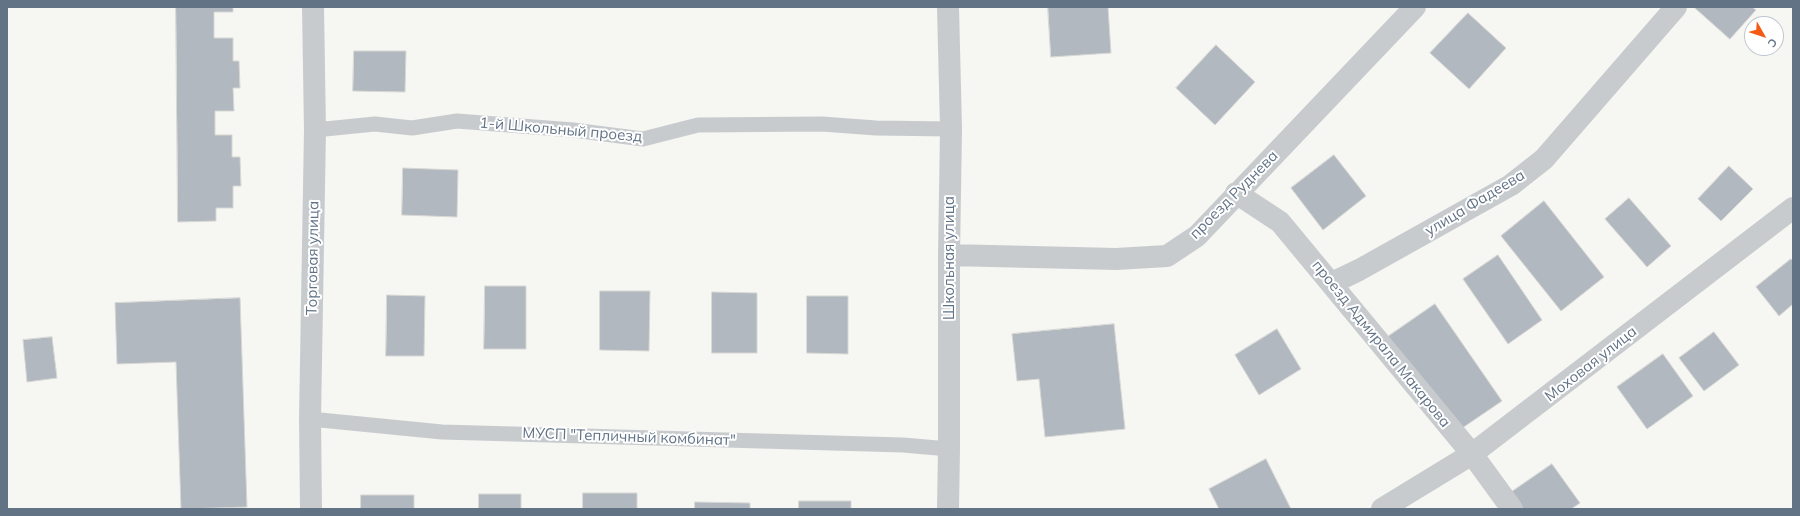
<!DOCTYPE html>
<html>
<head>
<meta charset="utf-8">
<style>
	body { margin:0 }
	#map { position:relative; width:1800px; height:516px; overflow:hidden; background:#f6f6f2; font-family:Mulish,sans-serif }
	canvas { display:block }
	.frame { position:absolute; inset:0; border:8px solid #627386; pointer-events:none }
	.north { position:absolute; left:1744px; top:16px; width:40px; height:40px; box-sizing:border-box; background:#fff; border:1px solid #c0c7cf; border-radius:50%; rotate:129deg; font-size:11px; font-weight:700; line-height:16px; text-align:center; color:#627386 }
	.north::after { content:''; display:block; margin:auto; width:14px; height:18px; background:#f45a13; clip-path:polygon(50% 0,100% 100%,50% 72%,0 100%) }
</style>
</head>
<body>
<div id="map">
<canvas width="1800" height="516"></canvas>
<div class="frame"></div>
<div class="north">С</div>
</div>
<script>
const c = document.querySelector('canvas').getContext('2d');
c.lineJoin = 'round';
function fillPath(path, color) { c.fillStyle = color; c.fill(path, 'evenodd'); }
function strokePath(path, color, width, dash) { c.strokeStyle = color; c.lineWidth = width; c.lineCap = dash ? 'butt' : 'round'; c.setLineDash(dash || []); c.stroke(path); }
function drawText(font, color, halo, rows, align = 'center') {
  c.font = font + ' Mulish,sans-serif'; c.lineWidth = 4; c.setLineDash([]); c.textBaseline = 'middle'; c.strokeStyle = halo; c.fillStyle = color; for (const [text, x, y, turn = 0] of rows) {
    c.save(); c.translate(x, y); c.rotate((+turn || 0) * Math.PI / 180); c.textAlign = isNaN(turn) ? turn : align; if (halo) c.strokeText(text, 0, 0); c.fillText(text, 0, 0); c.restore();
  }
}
const building = new Path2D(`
	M176,7H233V12H214V38H233V61H239L240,88H233L234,111H215V135H232V157H240L241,186H233V208H216V221L178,222Z
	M1048,7H1108L1111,53L1051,57Z
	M1694,7H1752L1756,10L1730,39Z
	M1468,13L1506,48L1469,89L1430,53Z
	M1216,45L1255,82L1215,125L1176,88Z
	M354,51H406L405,92L353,91Z
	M1334,155L1366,196L1323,230L1291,188Z
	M1729,166L1753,189L1721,221L1698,199Z
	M403,168L458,170L457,217L402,215Z
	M1629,198L1671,246L1647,267L1605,219Z
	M1544,201L1604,277L1561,311L1501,236Z
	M1498,255L1542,320L1508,344L1463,279Z
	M1791,259L1793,261V304L1779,316L1756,287Z
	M485,286H526V349H484Z
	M600,291H650L649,351L600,350Z
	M712,292L757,293V353H712Z
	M387,295L425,296L424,356H386Z
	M807,296H848V354L807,353Z
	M240,298L247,507L181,509L176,362L117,364L115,303Z
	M1435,304L1502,401L1449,437L1383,340Z
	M1114,324L1125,429L1045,437L1039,379L1017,381L1012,334Z
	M1277,329L1301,369L1259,395L1235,355Z
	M1714,332L1739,365L1704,391L1679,358Z
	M52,337L57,378L27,382L23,340Z
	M1663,354L1693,396L1647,429L1617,387Z
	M1266,459L1291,509H1219L1209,489Z
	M1552,464L1580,503L1571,509H1522L1510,493Z
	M583,493H637V509H583Z
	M479,494H521V509H479Z
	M361,495H414V509H361Z
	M799,501H851V509H799Z
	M695,502L750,503V509H695Z`);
fillPath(building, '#b2b8bf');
strokePath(building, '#d7d7d4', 1);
strokePath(new Path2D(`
	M315,130L375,124L412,128L457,121L573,130L643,139L698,125L822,124L876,128L951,129
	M310,419L442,432L903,445L949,449`), '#c8cbce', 15);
strokePath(new Path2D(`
	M1236,193L1280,222L1472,454L1512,509
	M949,255L1116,259L1167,256L1197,236L1415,7
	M1332,283L1359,270L1511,185L1544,159L1676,7
	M311,509L310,419L315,130L313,7
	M948,509L949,449V255L951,129L948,7
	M1382,509L1472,454L1793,208`), '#c8cbce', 22);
drawText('15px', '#627386', '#fff', [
	["1-й Школьный проезд",561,130,5],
	["проезд Руднева",1234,195,-45],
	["улица Фадеева",1475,203,-31],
	["Торговая улица",313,258,-89],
	["Школьная улица",949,258,-90],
	["проезд Адмирала Макарова",1381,344,51],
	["Моховая улица",1591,364,-38],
	["МУСП \"Тепличный комбинат\"",629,437,2]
]);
</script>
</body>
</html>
